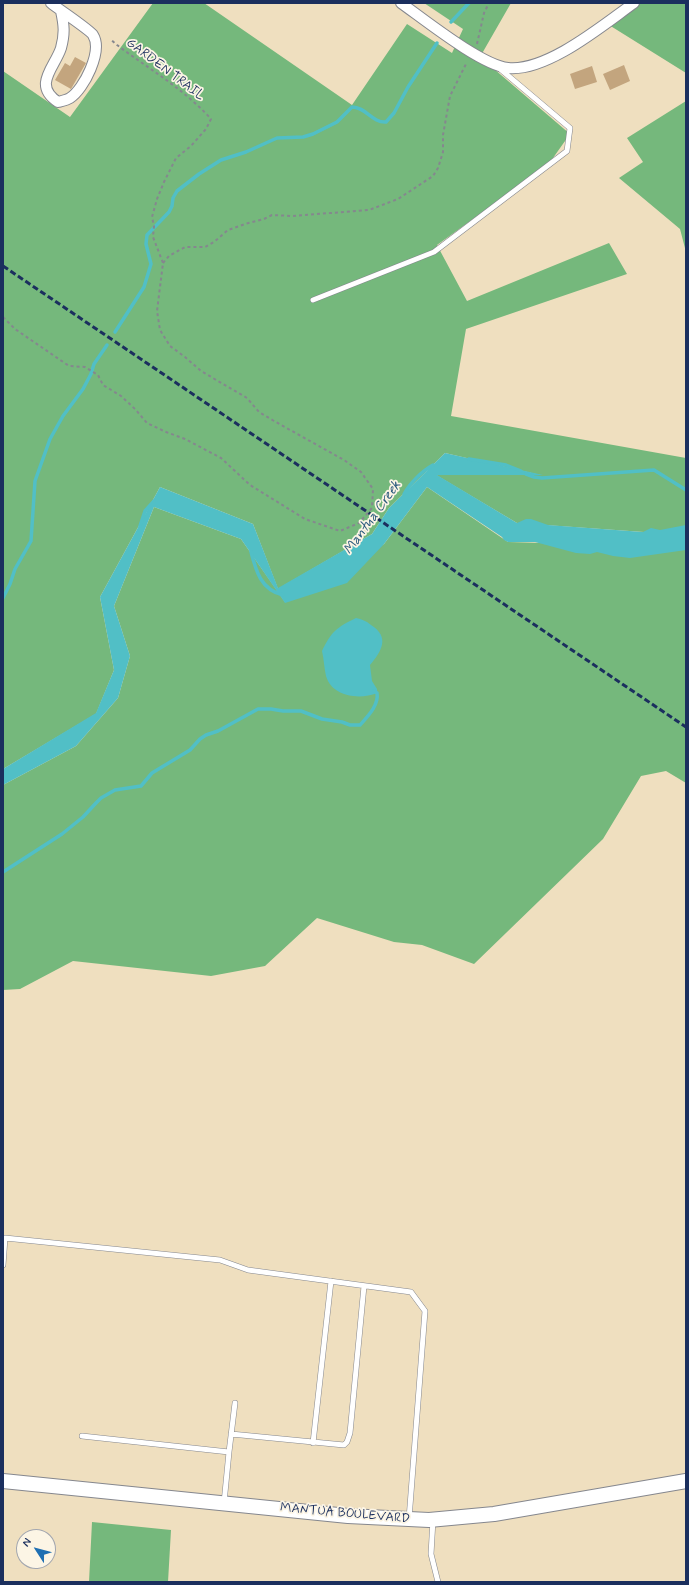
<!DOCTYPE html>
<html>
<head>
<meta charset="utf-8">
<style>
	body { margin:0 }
	#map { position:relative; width:689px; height:1585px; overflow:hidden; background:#efdfbf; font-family:Mynerve,sans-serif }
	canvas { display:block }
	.frame { position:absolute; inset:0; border:4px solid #1b2f5e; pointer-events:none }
	.north { position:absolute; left:16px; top:1529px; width:40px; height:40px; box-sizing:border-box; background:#fcf5e5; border:1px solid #a2a6af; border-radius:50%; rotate:306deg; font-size:11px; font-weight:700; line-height:16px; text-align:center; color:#1b2f5e }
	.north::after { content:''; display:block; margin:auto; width:14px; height:18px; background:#1f6fb2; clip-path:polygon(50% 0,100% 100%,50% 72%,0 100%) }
</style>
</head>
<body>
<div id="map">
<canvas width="689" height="1585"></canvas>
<div class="frame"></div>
<div class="north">N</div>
</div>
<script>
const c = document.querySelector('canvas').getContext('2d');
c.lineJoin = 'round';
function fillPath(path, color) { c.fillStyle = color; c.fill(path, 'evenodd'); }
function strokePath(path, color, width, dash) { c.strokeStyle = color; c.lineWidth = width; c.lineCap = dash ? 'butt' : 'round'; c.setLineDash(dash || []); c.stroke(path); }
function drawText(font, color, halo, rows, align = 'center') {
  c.font = font + ' Mynerve,sans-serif'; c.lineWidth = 3.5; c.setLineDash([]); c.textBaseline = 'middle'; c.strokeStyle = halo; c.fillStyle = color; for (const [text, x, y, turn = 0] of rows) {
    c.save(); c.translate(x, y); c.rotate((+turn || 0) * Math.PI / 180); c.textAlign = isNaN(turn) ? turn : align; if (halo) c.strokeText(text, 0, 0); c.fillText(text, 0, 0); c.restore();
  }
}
fillPath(new Path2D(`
	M153,3H204L352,105L407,24L452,53L463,29L424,3H511L480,57L570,134L548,165L437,245L467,301L609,243L627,274L466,329L451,416L686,458V535L517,523L436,475H540L445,453L389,508L372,534L278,589L253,524L160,487L100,597L114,670L96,714L3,769V71L70,117Z
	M639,3H686V73L609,25Z
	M686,101V252L680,229L619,178L643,162L627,138Z
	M427,487L508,542L686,547V783L666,771L641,776L603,839L474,964L422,945L394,942L317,918L265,966L211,976L73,961L20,989L3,990V785L76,746L118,698L130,656L114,606L154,507L241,539L285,602L384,544Z
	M92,1522L171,1530L168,1582H89Z`), '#75b87c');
fillPath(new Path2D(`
	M445,453L543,475H437L517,523L526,519H531L548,525L643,532L651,528L660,530L686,525V550L630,558L613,556L597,552L590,554L576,553L535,542H508L504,540L502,537L427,487L384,544L347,583L285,603L241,539L154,507L114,606L130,656L118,698L76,746L3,785V769L96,713L114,670L100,597L160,487L253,524L278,588L372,534L389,508Z
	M356,618C362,619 366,621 371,625C390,637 382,651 370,665L372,681L377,689V693C360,700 332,697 326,676C324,668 324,659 322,651C331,632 337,627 356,618Z`), '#51bfc6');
strokePath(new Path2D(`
	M451,22L469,3
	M115,332L144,287L151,264L146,244L147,235L169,212L172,206L173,198L177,191L199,174L221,160L246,152L277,138L303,137L313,134L337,122L352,107C366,107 372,123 386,122L394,113L408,87L437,43
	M469,459L506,465L521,471
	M526,474L534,477L542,478L654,470L686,490
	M404,494C410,483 422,471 433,465
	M140,526L145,511L154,501
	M251,552C256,571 261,590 283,595
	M3,598L10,584L15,569L31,541L35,481L50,439L63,416L83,389L91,374L94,364L107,345
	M3,872L62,834L83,817L96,803L101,798L115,790L141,786L152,773L190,750L200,739L206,735L218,731L258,709H271L283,711H301L322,719L342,722L350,725H360C368,716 379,705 377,693L374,691`), '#51bfc6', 3.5);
fillPath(new Path2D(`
	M75,57L86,63L71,89L55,80L65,63L70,66Z
	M624,65L630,81L610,90L603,74Z
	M592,66L597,82L575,89L570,74Z`), '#c3a57e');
const service = new Path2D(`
	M313,300L434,252L567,151L570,128L499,68
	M3,1265L5,1238L220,1260L248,1270L411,1292L425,1311L409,1519
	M231,1434L344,1445L347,1442L350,1433L364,1286
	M82,1436L229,1452L224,1503
	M313,1443L331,1281
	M229,1452L235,1403
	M433,1520L431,1554L438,1582`);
const minor = new Path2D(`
	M51,3C58,9 90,30 93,35C103,51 84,89 70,98C67,100 62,101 58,102C32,85 55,67 61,48C65,33 64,25 61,11
	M401,3C425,20 481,65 508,68C547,72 603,25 634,3`);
const secondary = new Path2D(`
	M3,1481L348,1516L429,1520L494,1514L686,1481`);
strokePath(service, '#85878e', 6);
strokePath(minor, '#85878e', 12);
strokePath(secondary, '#85878e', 16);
strokePath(new Path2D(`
	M477,44L484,13L489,3
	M163,263L169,256L185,247H205L214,242L228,230L245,224L264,219L272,215L292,216L369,210L398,199L433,176L438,168L443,152V135L450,96L467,62
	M3,317L15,329L69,366L85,367L98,375L103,385L121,396L135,409L147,423L166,432L185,439L221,458L250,485L305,519L340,531L359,523L372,508L373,489L361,472L344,460L274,421L259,412L247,398L201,371L185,357L170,346L160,330L157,311L163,263L153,237L154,226L152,217L157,199L164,182L176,158L191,146L206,129L211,119C184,89 149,69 117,45L110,39`), '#85878e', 2, [3, 3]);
strokePath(service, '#fff', 5);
strokePath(minor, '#fff', 10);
strokePath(secondary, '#fff', 14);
strokePath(new Path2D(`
	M3,266L686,727`), '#1b2f5e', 3, [6, 3]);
drawText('13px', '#1b2f5e', '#fcf5e5', [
	["GARDEN TRAIL",165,70,37],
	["MANTUA BOULEVARD",345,1514,5]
]);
drawText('italic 14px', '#2b5a7d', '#fcf5e5', [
	["Mantua Creek",373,518,-54]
]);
</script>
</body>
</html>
